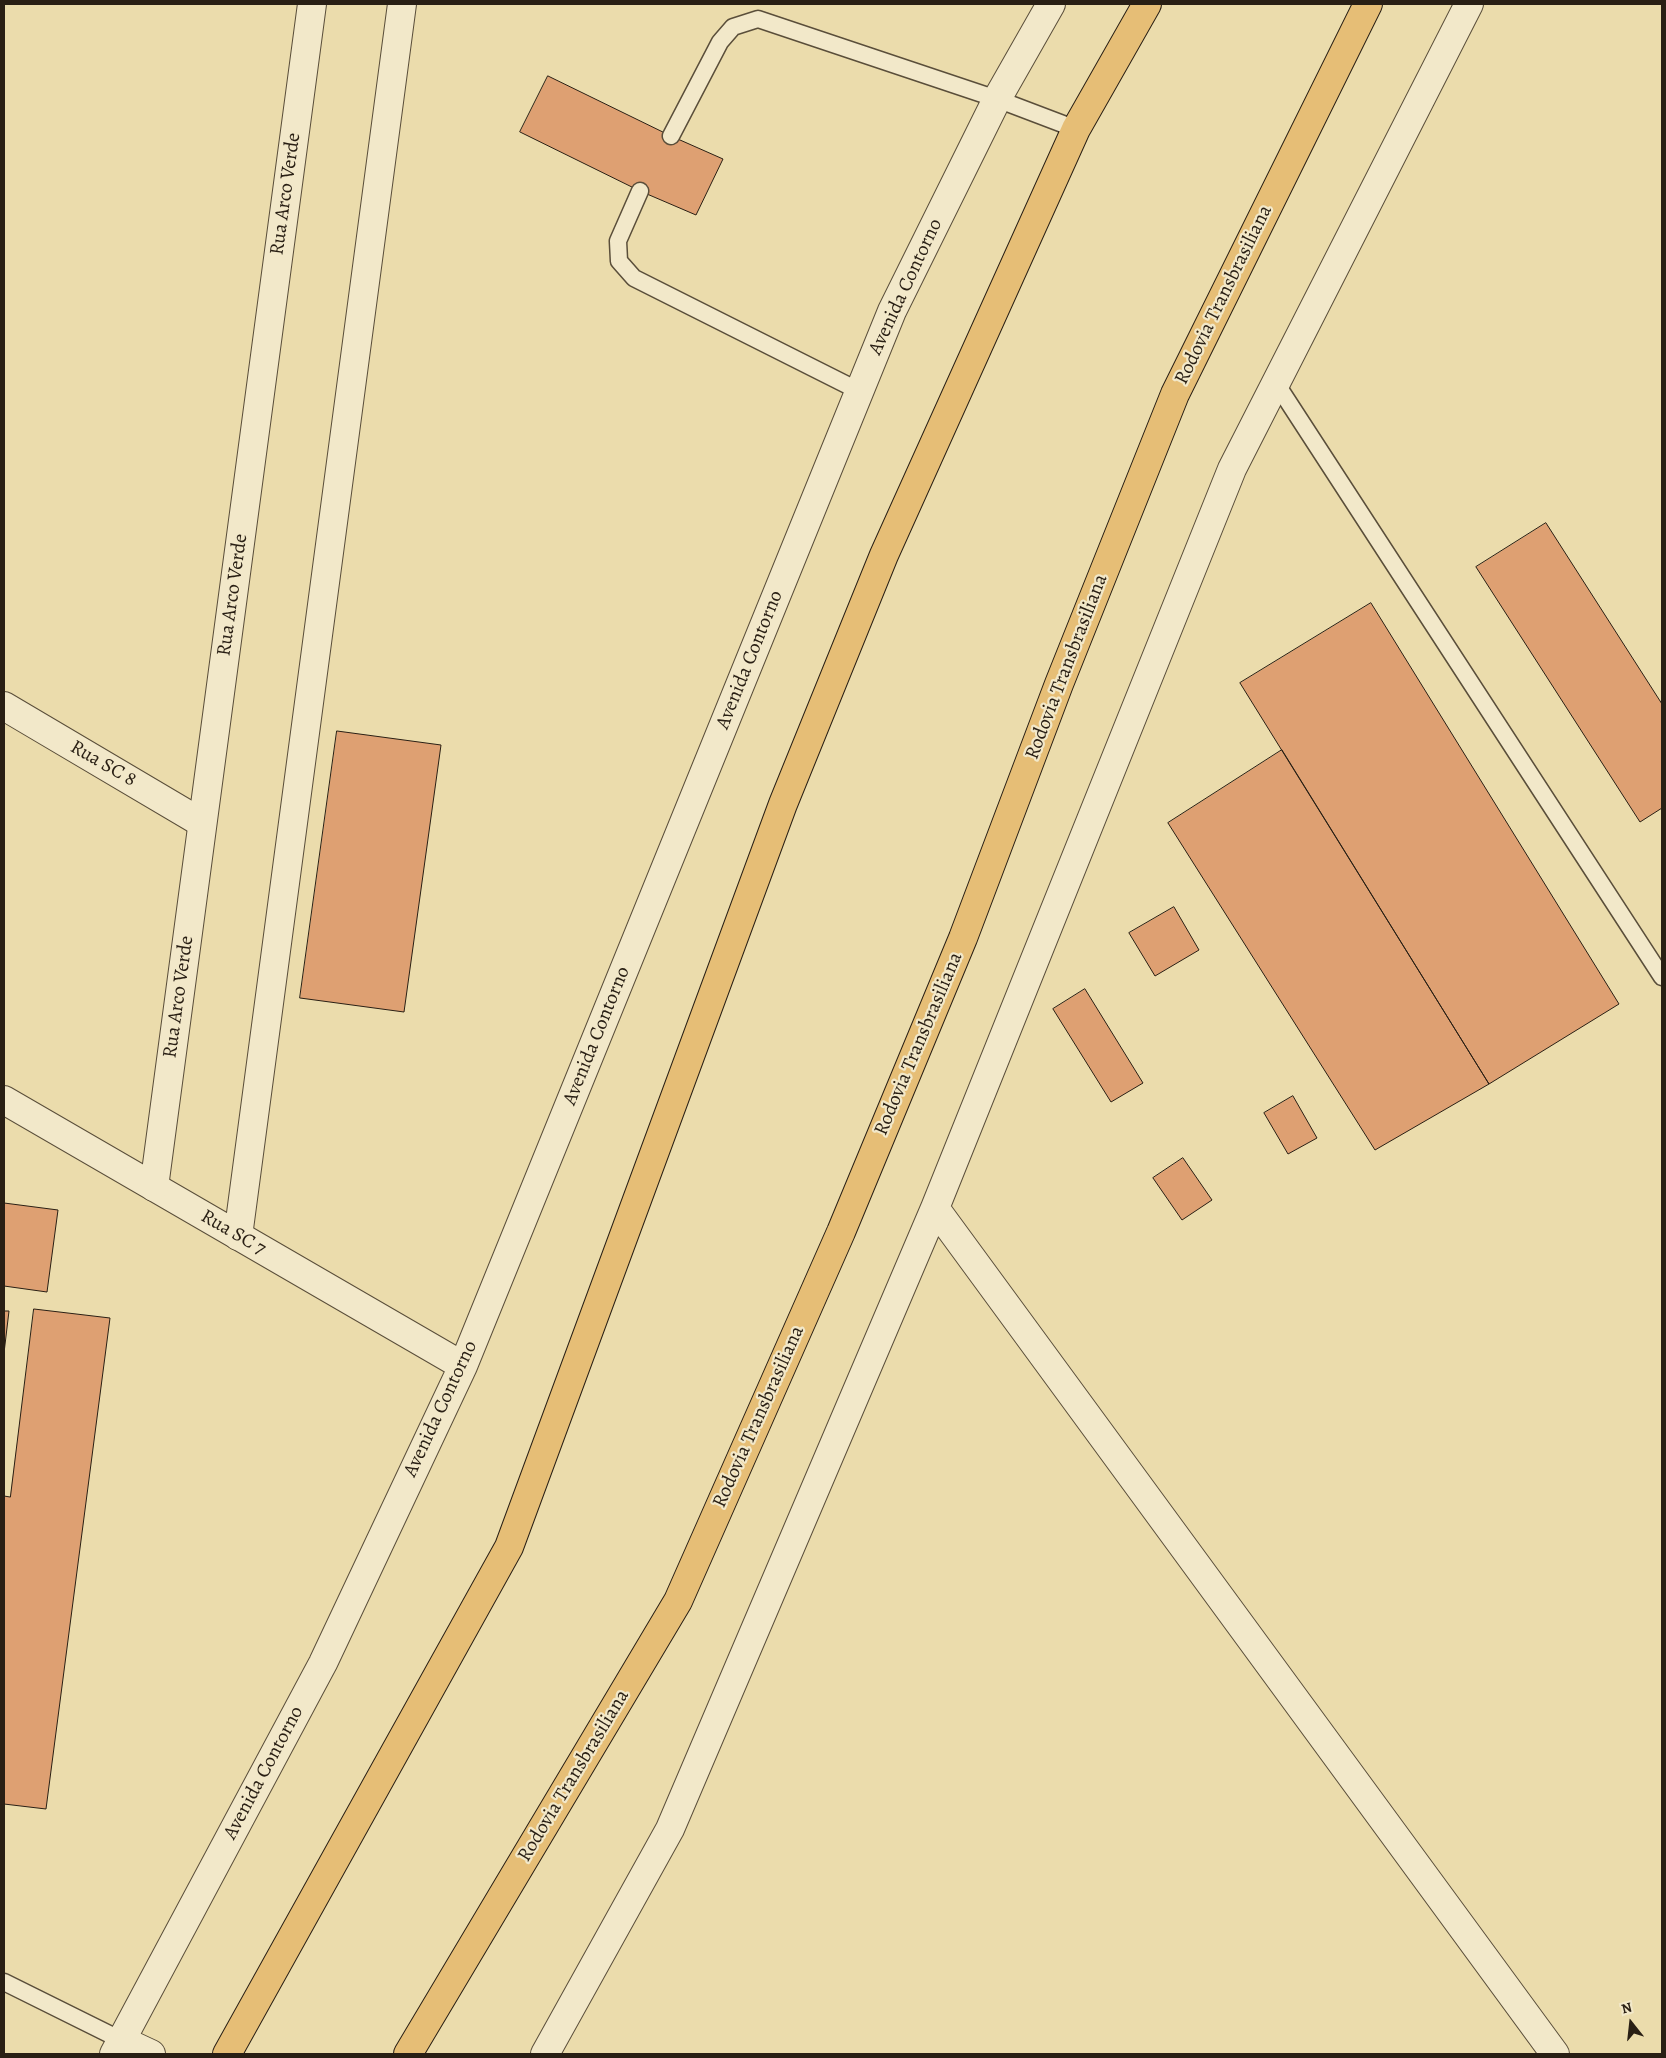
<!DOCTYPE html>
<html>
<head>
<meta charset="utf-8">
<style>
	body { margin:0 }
	#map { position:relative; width:1666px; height:2058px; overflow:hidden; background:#ebdcac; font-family:Alegreya,serif }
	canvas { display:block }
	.frame { position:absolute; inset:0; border:5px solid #291f14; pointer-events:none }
	.north { position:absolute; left:1606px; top:1998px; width:50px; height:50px; -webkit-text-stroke:4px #f2e8c9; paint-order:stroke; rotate:344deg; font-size:14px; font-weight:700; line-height:20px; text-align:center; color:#291f14 }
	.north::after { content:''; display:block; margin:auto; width:18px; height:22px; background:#291f14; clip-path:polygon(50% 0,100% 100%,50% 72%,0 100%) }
</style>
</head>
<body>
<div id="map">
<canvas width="1666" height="2058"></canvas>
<div class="frame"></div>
<div class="north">N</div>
</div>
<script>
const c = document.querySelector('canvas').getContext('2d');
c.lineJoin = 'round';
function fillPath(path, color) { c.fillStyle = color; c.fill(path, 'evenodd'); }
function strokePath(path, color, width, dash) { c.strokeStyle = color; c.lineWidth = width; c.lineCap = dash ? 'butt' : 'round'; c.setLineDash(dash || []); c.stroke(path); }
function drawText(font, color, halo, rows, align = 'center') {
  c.font = font + ' Alegreya,serif'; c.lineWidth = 4.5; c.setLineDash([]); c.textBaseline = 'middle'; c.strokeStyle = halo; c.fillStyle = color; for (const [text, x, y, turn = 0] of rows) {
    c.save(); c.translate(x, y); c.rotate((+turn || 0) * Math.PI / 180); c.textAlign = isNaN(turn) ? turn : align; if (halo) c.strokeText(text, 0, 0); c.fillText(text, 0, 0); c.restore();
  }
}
const building = new Path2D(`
	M548,76L671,136L723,159L696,215L640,191L520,132Z
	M1546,523L1662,704V808L1640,822L1476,567Z
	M1371,603L1619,1004L1489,1084L1240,683Z
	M337,731L441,745L404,1012L300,998Z
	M1282,750L1489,1084L1375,1150L1168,823Z
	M1174,907L1199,950L1155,976L1129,933Z
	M1085,989L1143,1083L1111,1102L1053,1009Z
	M1293,1096L1317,1138L1288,1154L1264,1113Z
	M1183,1158L1212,1200L1182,1220L1153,1178Z
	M4,1203L58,1210L47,1292L4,1286Z
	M34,1309L110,1318L46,1809L4,1804V1496L10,1497Z
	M4,1311H9L4,1353Z`);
fillPath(building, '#dea072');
strokePath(building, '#291f14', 1);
const service = new Path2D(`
	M671,136L720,42L733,27L758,19L997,99L1076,129
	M640,191L618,241L619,261L634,278L859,391
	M1276,383L1662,977
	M4,1982L121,2040`);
const minor = new Path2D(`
	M4,706L202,823
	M4,1100L463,1366
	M935,1208L1555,2054
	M121,2040L151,2054
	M114,2054L323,1663L463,1366L892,311L997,99L1051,4
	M545,2054L670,1829L935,1208L1232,469L1469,4`);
const tertiary = new Path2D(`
	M154,1187L312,4
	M238,1236L402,4`);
const motorway = new Path2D(`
	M227,2054L509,1547L783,804L884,555L1076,129L1147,4
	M408,2054L678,1601L841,1232L963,938L1059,684L1175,394L1368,4`);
strokePath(service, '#5a4e3a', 19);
strokePath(minor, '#5a4e3a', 30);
strokePath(tertiary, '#5a4e3a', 30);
strokePath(motorway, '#291f14', 30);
strokePath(service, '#f2e8c9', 16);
strokePath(minor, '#f2e8c9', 28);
strokePath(tertiary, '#f2e8c9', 28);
strokePath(motorway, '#e6be76', 28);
drawText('20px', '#291f14', '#f2e8c9', [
	["Rua Arco Verde",286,194,-82],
	["Avenida Contorno",906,287,-65],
	["Rodovia Transbrasiliana",1224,295,-64],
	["Rua Arco Verde",233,595,-82],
	["Avenida Contorno",750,660,-68],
	["Rodovia Transbrasiliana",1067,667,-69],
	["Rua SC 8",103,764,30],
	["Rua Arco Verde",179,997,-82],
	["Avenida Contorno",597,1036,-68],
	["Rodovia Transbrasiliana",919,1044,-67],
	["Rua SC 7",233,1233,30],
	["Avenida Contorno",441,1409,-65],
	["Rodovia Transbrasiliana",759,1417,-66],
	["Avenida Contorno",264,1773,-62],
	["Rodovia Transbrasiliana",574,1776,-59]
]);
</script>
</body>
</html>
